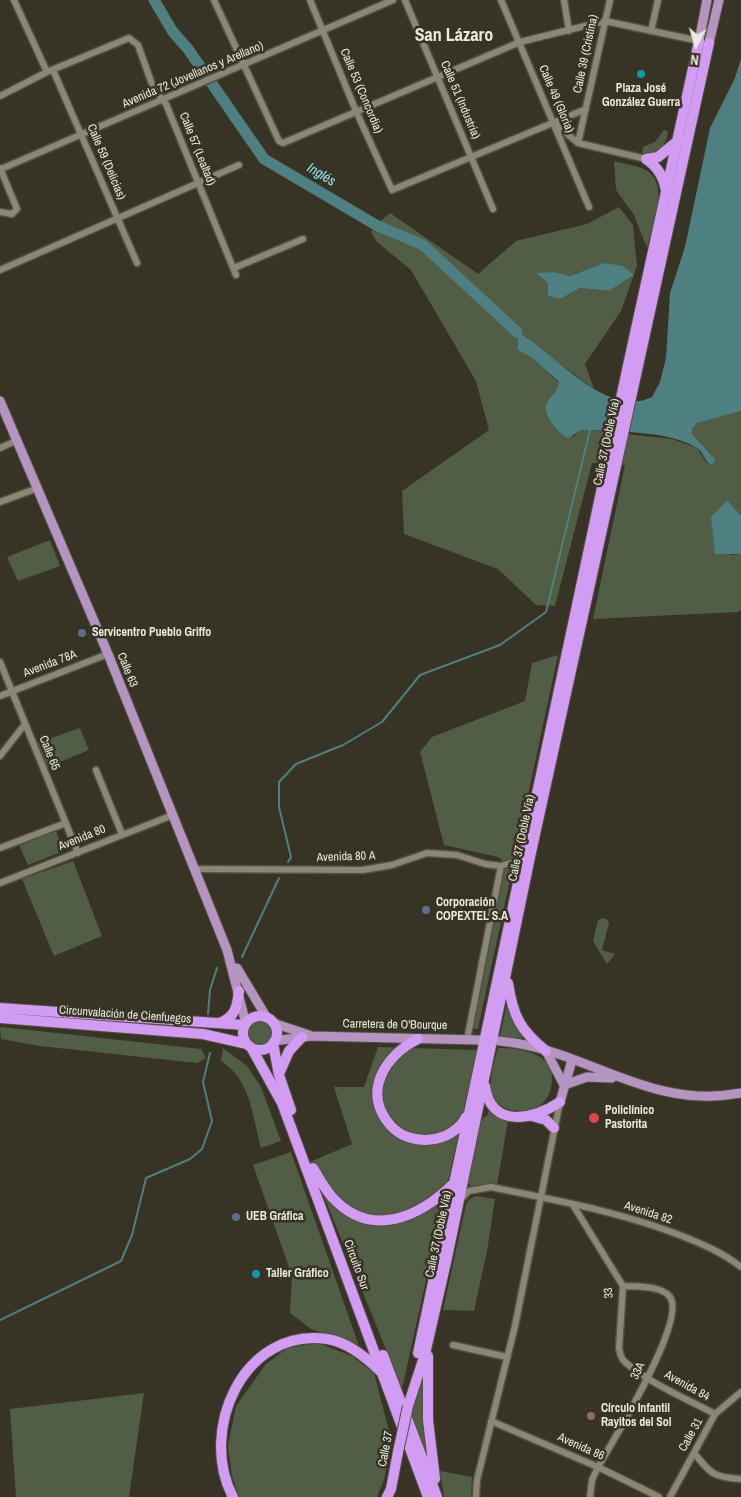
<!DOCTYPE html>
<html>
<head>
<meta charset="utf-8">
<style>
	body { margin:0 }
	#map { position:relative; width:741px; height:1497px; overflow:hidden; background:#373425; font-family:"Archivo Narrow",sans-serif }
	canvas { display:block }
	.north { position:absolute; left:671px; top:20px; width:50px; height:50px; -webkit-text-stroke:4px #373425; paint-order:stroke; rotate:186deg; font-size:14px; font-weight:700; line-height:20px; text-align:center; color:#ebe9e0 }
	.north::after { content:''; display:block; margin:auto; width:18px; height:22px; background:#ebe9e0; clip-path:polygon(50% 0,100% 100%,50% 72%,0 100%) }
</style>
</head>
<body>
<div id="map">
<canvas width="741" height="1497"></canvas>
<div class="north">N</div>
</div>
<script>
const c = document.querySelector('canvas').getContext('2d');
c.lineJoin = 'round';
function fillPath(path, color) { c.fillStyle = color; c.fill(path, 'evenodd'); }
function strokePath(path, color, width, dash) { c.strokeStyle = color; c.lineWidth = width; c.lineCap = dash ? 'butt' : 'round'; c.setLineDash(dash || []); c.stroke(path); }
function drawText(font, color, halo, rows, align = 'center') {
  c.font = font + ' "Archivo Narrow",sans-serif'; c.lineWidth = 5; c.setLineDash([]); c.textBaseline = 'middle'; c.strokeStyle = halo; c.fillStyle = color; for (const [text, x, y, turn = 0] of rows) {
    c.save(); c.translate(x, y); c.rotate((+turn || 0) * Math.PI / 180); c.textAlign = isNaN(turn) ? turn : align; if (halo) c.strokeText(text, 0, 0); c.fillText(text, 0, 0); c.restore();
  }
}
fillPath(new Path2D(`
	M664,130L668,132C665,146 658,157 642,153L643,147L655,142Z
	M614,161C623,164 635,165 644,169C671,182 653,227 647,248L634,215L616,190Z
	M619,207L633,225L637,266L621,311L585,364L594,389L517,332L518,350L532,358L559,383V389L550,399L573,437L582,430H590L672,439L697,448L707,463L716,460L692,434V429L697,423L741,411V516L727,500L731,555L741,554V610L737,612L593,619L625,465L592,463L555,606L536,605L498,569L404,534L402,491L489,430L476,381L411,270L377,242L371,232L376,225L390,213L478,274L516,241L587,224ZM604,263L634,275L609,291L580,288L560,299L549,296L548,283L537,274L555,272L570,276Z
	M50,540L60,566L18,581L7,557Z
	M558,655L478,1029L471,1028L504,862L498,857L444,845L420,752L432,737L525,701L532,663Z
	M80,728L89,750L47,767L37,743Z
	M56,831L64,851L28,865L19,845Z
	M73,861L102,936L54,956L22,879Z
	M603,918L608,920L609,923L602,950L615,954L607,964L593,941L598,920Z
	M507,1003L525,1036V1038L500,1037Z
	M248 1033a12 12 0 1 1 24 0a12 12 0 1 1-24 0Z
	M2,1027L201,1049L206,1058L197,1063L40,1046L1,1039L0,1028Z
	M378,1047L477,1050L402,1389L310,1162L352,1144L334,1087H364Z
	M223,1048L247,1066L261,1087L281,1141L261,1148C252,1115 251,1080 221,1061Z
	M498,1048C519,1048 552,1052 552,1079C552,1088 549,1098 542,1104C528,1116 494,1113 491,1090C490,1077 494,1060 498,1048Z
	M489,1109L508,1121L497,1185L484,1184L472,1188L468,1183L478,1124L485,1116H487Z
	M291,1152L359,1346L311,1329L290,1313L292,1276L253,1165Z
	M477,1196L495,1199L487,1251L474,1311L443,1310L466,1204L471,1198Z
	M318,1343L352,1356L374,1373L392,1442L384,1480L377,1497H239L232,1476L228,1446L236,1406L265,1365L287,1348Z
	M423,1371L426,1460L411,1419Z
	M144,1393L129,1497H16L10,1409Z
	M440,1471L472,1477L471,1497H444Z`), '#525d45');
fillPath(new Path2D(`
	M741,59V411L697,423L692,429V434L716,460L712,465C704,462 704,452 697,448C670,431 621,432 590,430H582L568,438C559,433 544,417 546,406C548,397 558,393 559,382L532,358L518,350L517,332C554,351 606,420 652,397L660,382L666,358L670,293L685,247L710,128L735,78Z
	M604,263L623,266L634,275L609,291L580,288L560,299L548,296V283L536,273L555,272L570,276Z
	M727,500L741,516V554H715L711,517Z`), '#4f8081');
strokePath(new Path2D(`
	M288,862L291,857L279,807V782L296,764L343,745L382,722L420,675L500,645L546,612L590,430
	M242,957L279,878
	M208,1014L210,990L217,968
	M0,1320L121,1261L132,1235L146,1178L190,1159L202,1149L212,1121L203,1082L210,1053`), '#4f8081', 2);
strokePath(new Path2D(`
	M154,0L173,32L188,49L264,159L376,225L423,245L517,332`), '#4f8081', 11);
const minor = new Path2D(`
	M14,0L47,72
	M214,0L279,141L283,143L520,42L605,21L699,41
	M310,0L356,111L392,190L586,109
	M405,0L493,209
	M501,0L589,207
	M564,0L569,31
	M651,31L658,0
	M53,70L137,263
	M0,96L47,72L129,38L138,45L153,87L166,104L236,275
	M558,126L578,143L646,159
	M578,143L610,0
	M0,168L17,209L12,214L0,212
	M1,169L393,0
	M234,268L303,239
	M0,270L239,165
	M0,448L18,440
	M0,502L38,488
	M0,662L78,853
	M0,696L108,654
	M0,756L25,724
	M96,770L122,834
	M0,848L66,823
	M194,869L363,870L392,865L427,853L457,855L485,864L501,866L523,859
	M0,883L173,815
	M467,1040L501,866
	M459,1201L469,1191L491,1187C554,1200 617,1211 677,1234C700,1243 722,1252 741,1267
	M573,1205L623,1286L619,1348C620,1354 621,1359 625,1362C647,1382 689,1400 715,1414
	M453,1345L507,1357
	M491,1421L598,1467L659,1497
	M694,1453C711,1474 713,1477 741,1479
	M476,1497L477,1480L515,1326L560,1102
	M590,1497L592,1480L598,1467C613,1441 687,1320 670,1297C661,1285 636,1287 623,1286
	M670,1497L715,1414L741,1392`);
const major = new Path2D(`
	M699,41L707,0
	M709,43L719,0
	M0,401L108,654L227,950L246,1024
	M237,968L267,1018
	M273,1023L309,1035
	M274,1041L311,1036L479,1040
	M499,1041C585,1048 648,1111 741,1093
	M546,1051L564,1085
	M564,1085L587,1077L612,1078
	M560,1102L572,1060`);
const highway = new Path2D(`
	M646,159C658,167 664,177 666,191
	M646,159L658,157L679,140
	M508,983C513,1016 520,1030 546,1051
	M0,1008L245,1025
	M243 1033a17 17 0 1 1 34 0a17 17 0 1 1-34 0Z
	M0,1018L203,1034L247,1044
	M219,1023C235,1018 237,1007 239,991
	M418,1039C385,1055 361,1093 391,1126C411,1148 453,1143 466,1117
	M273,1043L279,1075L291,1110
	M251,1047L282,1103L428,1497
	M279,1074L289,1051L302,1037
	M485,1086C491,1130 534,1119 560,1102
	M532,1116L546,1120L554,1128
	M313,1168C319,1178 325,1189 332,1197C371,1240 420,1217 454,1183
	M418,1353L627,370L699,41
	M383,1355L437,1497
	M428,1356V1420L435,1479
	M408,1406L425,1354L447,1258L530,857L709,43
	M233,1497C198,1431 243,1327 327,1339C348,1342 367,1358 381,1372
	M387,1497L391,1489L398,1452`);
strokePath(minor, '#545144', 9);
strokePath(major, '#545144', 11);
strokePath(highway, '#545144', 12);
strokePath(minor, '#8b8776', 6);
strokePath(major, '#b694c1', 9);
strokePath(highway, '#d39cf3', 10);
const highwayBridge = new Path2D(`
	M398,1452L408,1406`);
strokePath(highwayBridge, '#545144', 12, []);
strokePath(highwayBridge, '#d39cf3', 10);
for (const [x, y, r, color] of [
	[641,74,5,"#0f9aa8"],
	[82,633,5,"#5c6f8a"],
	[426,910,5,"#5c6f8a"],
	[594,1118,6,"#e0444e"],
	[236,1217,5,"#5c6f8a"],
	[256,1274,5,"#0f9aa8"],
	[591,1416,5,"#8d6e63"]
]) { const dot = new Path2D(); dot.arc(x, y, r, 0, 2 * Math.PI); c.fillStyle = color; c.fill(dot); strokePath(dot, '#373425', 2); }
drawText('12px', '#ebe9e0', '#373425', [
	["Calle 39 (Cristina)",586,54,-78],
	["Avenida 72 (Jovellanos y Arellano)",193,75,-23],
	["Calle 53 (Concordia)",361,91,67],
	["Calle 49 (Gloria)",556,99,67],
	["Calle 51 (Industria)",460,100,67],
	["Calle 57 (Lealtad)",197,149,68],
	["Calle 59 (Delicias)",106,162,67],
	["Calle 37 (Doble Vía)",607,442,-78],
	["Avenida 78A",50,664,-21],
	["Calle 63",127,670,68],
	["Calle 65",49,753,68],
	["Avenida 80",82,838,-22],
	["Calle 37 (Doble Vía)",522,838,-78],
	["Avenida 80 A",346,857,-2],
	["Circunvalación de Cienfuegos",125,1015,4],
	["Carretera de O'Bourque",395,1025,1],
	["Avenida 82",648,1213,18],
	["Calle 37 (Doble Vía)",439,1234,-78],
	["Circuito Sur",356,1265,70],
	["33",609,1293,-96],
	["33A",638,1371,-63],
	["Avenida 84",687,1386,29],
	["Calle 31",691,1435,-61],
	["Avenida 86",581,1447,24],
	["Calle 37",386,1449,-79]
]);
drawText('bold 12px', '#ebe9e0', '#373425', [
	["Plaza José",641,89,"center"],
	["González Guerra",641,103,"center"],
	["Servicentro Pueblo Griffo",92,633],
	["Corporación",436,903],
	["COPEXTEL S.A",436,917],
	["Policlínico",605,1111],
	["Pastorita",605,1125],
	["UEB Gráfica",246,1217],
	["Taller Gráfico",266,1274],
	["Círculo Infantil",601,1409],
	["Rayitos del Sol",601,1423]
], 'left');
drawText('italic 14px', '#90e5e7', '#373425', [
	["Inglés",321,175,31]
]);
drawText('bold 18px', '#ebe9e0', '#373425', [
	["San Lázaro",454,36]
]);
</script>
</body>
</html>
